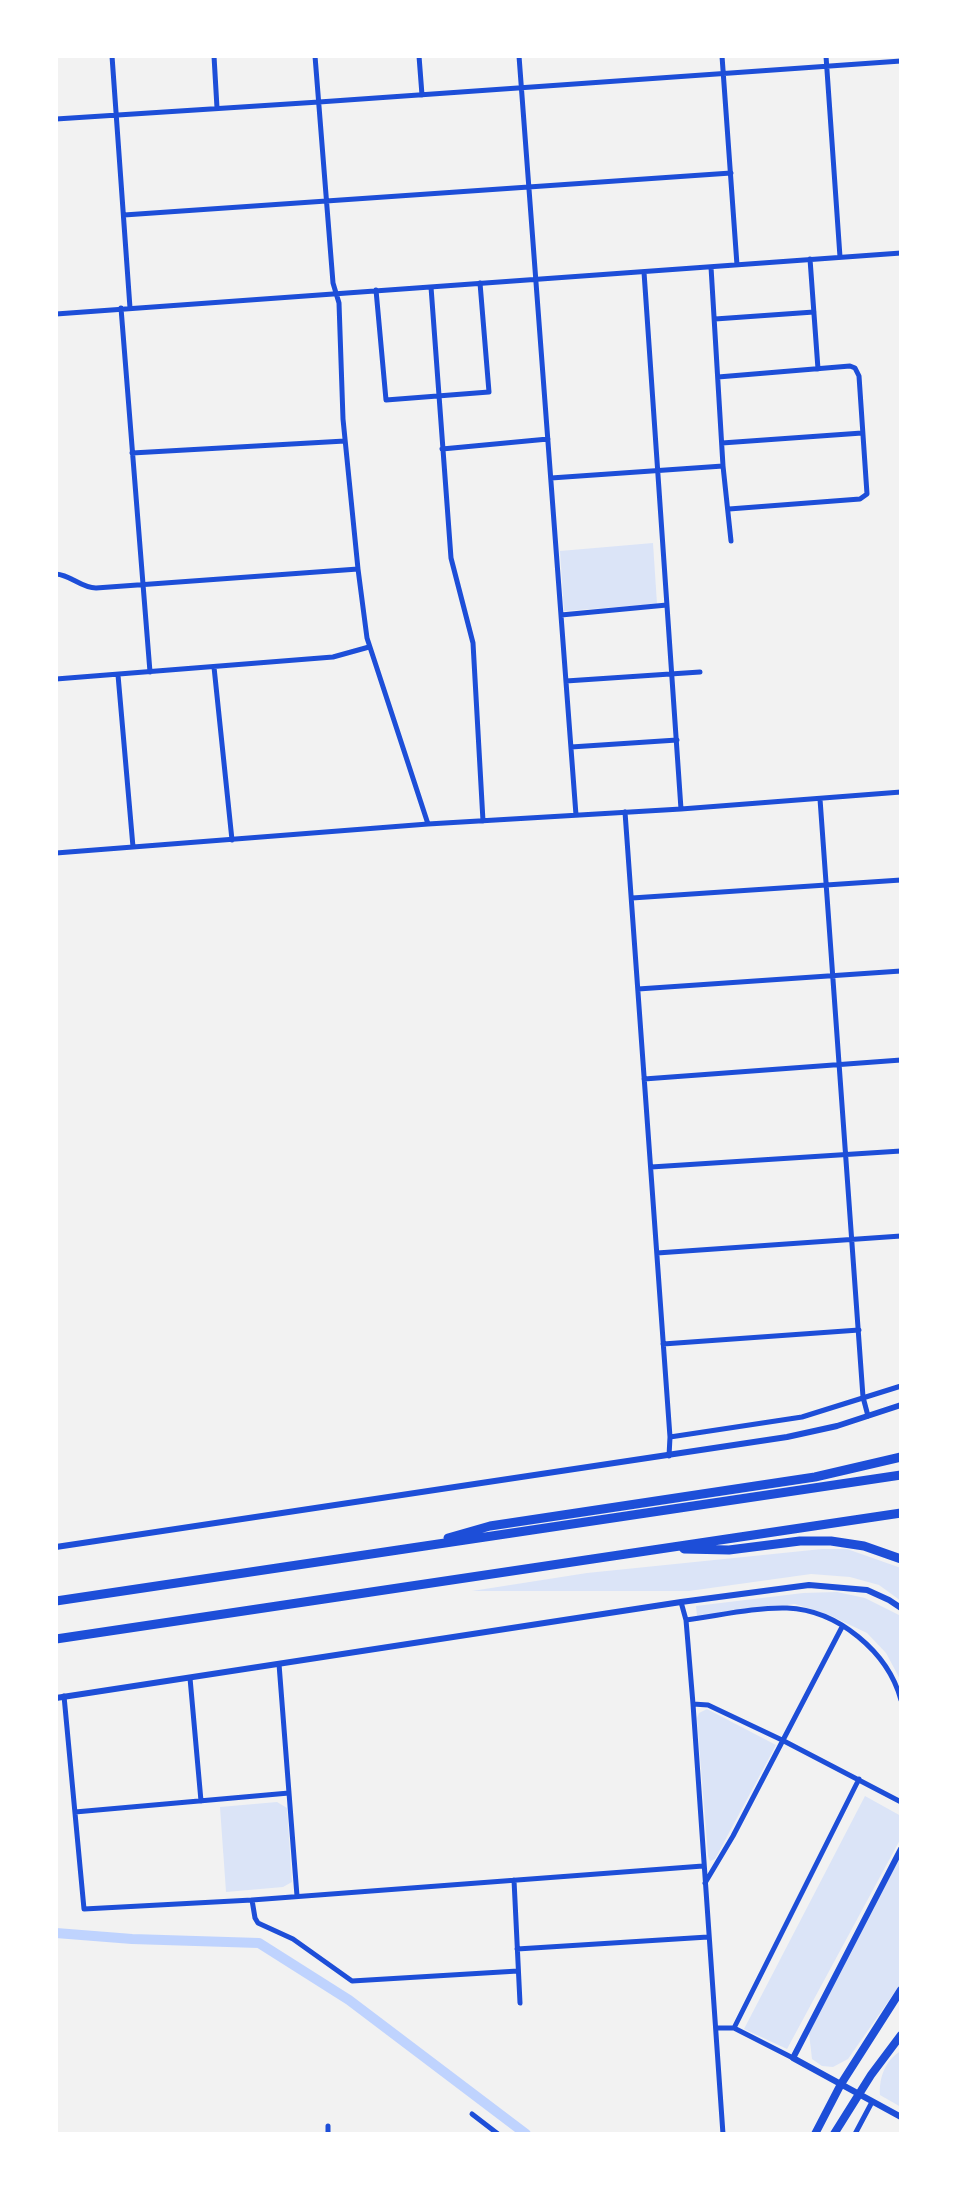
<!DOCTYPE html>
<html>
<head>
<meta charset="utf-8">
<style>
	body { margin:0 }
	#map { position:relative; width:957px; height:2190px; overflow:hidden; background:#f2f2f2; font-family:Merriweather,serif }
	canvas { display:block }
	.frame { position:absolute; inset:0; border:58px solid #fff; pointer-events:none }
</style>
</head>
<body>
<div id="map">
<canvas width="957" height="2190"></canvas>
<div class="frame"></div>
</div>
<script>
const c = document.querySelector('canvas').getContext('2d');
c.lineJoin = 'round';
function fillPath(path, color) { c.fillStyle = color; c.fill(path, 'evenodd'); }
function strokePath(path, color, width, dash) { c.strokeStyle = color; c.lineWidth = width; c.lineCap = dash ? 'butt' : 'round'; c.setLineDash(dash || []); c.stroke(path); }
fillPath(new Path2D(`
	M653,543L657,604L564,611L560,551Z
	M822,1549H847L901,1568V1601L879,1585L850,1577L811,1574L689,1591H472L587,1573Z
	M837,1592L865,1598L901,1616V1681L886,1653L867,1633L829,1615L795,1604L697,1616L696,1606L803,1593Z
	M707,1709L776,1745L715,1859L710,1861L708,1856L697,1718L699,1713Z
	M865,1796L901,1816V1838L787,2049L744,2029Z
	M277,1802L287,1808L292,1882L283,1887L226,1892L220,1807Z
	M901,1855V1983L848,2059L833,2067L822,2066L812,2059L809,2033Z
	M901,2051V2107L880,2095C879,2078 885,2060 901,2051Z`), '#dbe4f7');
strokePath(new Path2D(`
	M56,1933L132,1939L259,1943L349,2000L526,2134`), '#bfd3fe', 10);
strokePath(new Path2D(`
	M112,56L130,308
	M214,56L217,108
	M315,56L333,283L339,303L343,419L358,569L367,638L428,824
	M419,56L422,95
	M519,56L576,815
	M722,56L737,265
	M826,56L840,257
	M56,119L319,102L901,61
	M124,215L731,173
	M810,259L818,369
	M711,267L723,466L731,541
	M644,272L681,809
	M431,287L451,558L473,643L483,821
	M376,290L386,400L489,392L480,283
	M121,308L150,672
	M56,314L901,253
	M715,319L814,312
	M718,377L850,366L855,368L859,376L867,494L860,499L729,509
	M722,443L862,433
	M442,449L548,439
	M132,453L345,441
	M551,478L723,466
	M56,574C71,575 81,588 96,588L358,569
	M561,615L667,605
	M214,667L232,840
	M118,675L133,847
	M56,679L333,657L369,647
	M566,681L700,672
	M571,747L677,740
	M820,799L863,1397L868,1416
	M625,812L670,1437L669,1456
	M56,853L428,824L681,809L901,792
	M632,898L901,880
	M638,989L901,971
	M644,1079L901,1060
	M651,1167L901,1151
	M657,1253L901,1236
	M663,1344L859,1330
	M670,1437L802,1417L901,1386
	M681,1602L686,1620L693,1704L723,2134
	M686,1620C717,1616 755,1607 787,1608C838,1610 888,1652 901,1700
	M279,1664L297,1896
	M190,1678L201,1801
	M64,1696L84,1909L252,1900L703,1866
	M693,1704L708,1705L782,1740L901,1802
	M75,1812L289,1793
	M514,1880L520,2003
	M705,1883L733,1836L842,1627
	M252,1900L255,1918L258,1923L293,1939L352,1981L518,1971
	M517,1949L708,1937
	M716,2028H734L793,2058
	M734,2028L859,1779
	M472,2114L498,2134
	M328,2126V2134
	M855,2134L872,2102`), '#1d4ed8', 5);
strokePath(new Path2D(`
	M56,1547L787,1437L837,1426L901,1405
	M56,1698L681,1602L809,1585L867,1590L889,1600L901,1608
	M901,1849L793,2058L901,2117`), '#1d4ed8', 6);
strokePath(new Path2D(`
	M815,2134L841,2084L901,1990
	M834,2134L871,2075L901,2035`), '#1d4ed8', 8);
strokePath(new Path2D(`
	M448,1538L490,1526L815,1477L901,1457
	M684,1549L729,1550L800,1541H831L864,1546L901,1559
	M56,1601L901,1475
	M56,1639L901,1513`), '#1d4ed8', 9);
</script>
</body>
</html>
